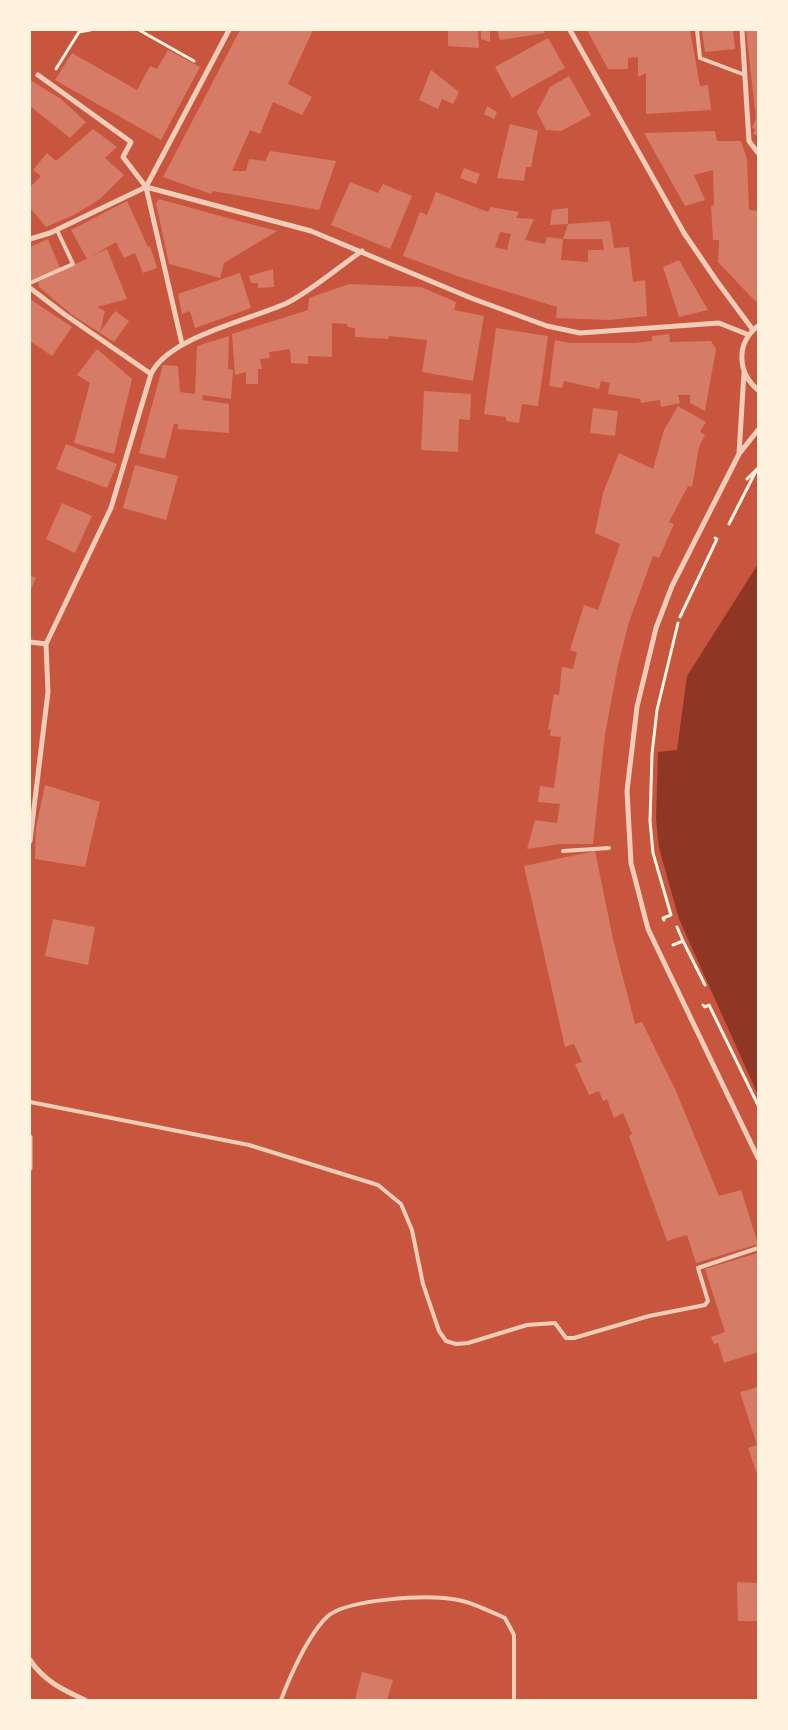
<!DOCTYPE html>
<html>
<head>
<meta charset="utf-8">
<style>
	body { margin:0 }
	#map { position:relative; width:788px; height:1730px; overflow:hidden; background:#c8553d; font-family:Poppins,sans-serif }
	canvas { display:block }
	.frame { position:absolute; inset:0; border:31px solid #fff3e0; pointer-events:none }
</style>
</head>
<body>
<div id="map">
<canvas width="788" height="1730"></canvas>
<div class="frame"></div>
</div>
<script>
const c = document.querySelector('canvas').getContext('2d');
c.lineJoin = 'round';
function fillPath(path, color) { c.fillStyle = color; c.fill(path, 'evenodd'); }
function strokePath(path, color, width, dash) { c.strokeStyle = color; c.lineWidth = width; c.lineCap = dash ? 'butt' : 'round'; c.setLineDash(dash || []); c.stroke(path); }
fillPath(new Path2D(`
	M758,564V1095L679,919L659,848L656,819L658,752L677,750L687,676Z`), '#8f3625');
fillPath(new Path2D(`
	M240,30H313L288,84L312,97L302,115L273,102L260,134L250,130L232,171H246L249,159L265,161L270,151L336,161L319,210L213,191L211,194L163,177Z
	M448,30H478L479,48L448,46Z
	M481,30H490V42L481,39Z
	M497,30H543L545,33L500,40Z
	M587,30H690L700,86L708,85L711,110L646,114V73L638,77V57L628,58V69H608Z
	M702,30H733L735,49L705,52Z
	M746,30H758V136L753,134L755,129L752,128L756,118Z
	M548,38L565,68L512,98L495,67Z
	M168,50L200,67L161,140L55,80L72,53L137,90L150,66L157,69Z
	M431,70L459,92L453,104L442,99L438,109L419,100Z
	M569,76L591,115L561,131L546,130L537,112L550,87Z
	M30,80L61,99L86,122L70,138L30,106Z
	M487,106L497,112L494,119L484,114Z
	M510,124L538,131L531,167H526L524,181L497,178Z
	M93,129L117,147L105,158L124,175L100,199L74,215L46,227L30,208V187L41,176L33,170L47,153L56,161Z
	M715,131L717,141H741L747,159L749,210L758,211V301H755L718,262L719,240H713L711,206L714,205L713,170L694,175L705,200L685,206L644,133Z
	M464,168L480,174L476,184L460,178Z
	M350,182L378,193L383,184L412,196L390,249L331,225Z
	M436,192L488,212L491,207L519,212L516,218L534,219L525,240L545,244L547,237L563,239L561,260L588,262V250H604L602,239H563L568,224L610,221L614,248L629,247L633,282L645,280L647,316L610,320L556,318L557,307L463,278L403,256L420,212L427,215ZM500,232L511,234L507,250L495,247Z
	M159,199L235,220L277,231L224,263L220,278L195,271L169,264L156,203Z
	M127,201L148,247L150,246L157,268L143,273L135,253L124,258L116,242L87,259L71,230Z
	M568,208V224L550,225L552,210Z
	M48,239L60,268L30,281V247Z
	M107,249L127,299L97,307L105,311L100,332L115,311L129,321L114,342L71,314L39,287L38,282Z
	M679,260L708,310L679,317L663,267Z
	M273,269L274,287L258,288V283H251L249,276Z
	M240,273L251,308L195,328L190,311L182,314L178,294Z
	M349,284L421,287L456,302L454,310L484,316L473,381L422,372L427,340L389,336L388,339L355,337V328L348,327L347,324L332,323V357L308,356V364L291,363L290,349L269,352L270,358L260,359L262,369H258V384H246V372L235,375L232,334L308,310L309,298Z
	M30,299L72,327L52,356L30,341Z
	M496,328L548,336L538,406L522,404L519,423L506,421V417L484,414Z
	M669,334L670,342L711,341L716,349L705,411L690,403V395H678L680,403L661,407L660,400L641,403L640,399L608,394L610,383L601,381L599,389L564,381L562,388L549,386L555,340L570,343H633L652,341V336Z
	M229,336L228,369L233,370L231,399L203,395L202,400L229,404V433L178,429V424H174L165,459L139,453L163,365L178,366L180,392L195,394L197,346Z
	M97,349L132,379L114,454L74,443L90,383L77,375Z
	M424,391L471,394L470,420L459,419L458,452L421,450Z
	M678,406L706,422L700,432L705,435L699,447L692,487L688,486L669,522L674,524L659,558L653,556L629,622L618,665L605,734L593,844H560L527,849L535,820L557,823L560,804L538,802L540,786L554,788L561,737L550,736L551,729L548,730L554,694L559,695L562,667L573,669L577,652L570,650L584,605L598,610L620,544L595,533L603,493L619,453L653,469L664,430Z
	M593,408L618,411L615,436L590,433Z
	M66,444L117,464L107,488L56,469Z
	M135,465L178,476L166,520L123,508Z
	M62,503L92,516L75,553L46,539Z
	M30,575L36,578L30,591Z
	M45,785L100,802L85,867L35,859L36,828Z
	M595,851L613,939L635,1024L642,1022L676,1091L719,1196L741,1190L758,1244L696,1263L687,1235L667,1241L629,1136L632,1134L623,1113L614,1118L607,1099L603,1101L599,1091L589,1095L575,1064L582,1062L574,1044L565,1047L524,866Z
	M53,919L95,927L88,965L45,956Z
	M758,1253V1352L724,1363L718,1343L714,1344L711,1337L725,1332L705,1269Z
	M758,1387V1477L748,1448L757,1445L740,1392Z
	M737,1582L758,1583V1621H738Z
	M362,1672L393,1680L387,1700H355Z`), '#d67c66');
strokePath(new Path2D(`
	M139,30L194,61
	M56,69L79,32L90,30
	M747,479L758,468
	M729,524L756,471
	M680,617L717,539L715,538
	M664,920L663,918L671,915L653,853L650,821L652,754L657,710L678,623
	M677,927L683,941
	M673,945L683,941L705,985
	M703,1005L705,1007L709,1005L758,1105`), '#fff3e0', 3);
strokePath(new Path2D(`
	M697,30L700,58L745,75
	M30,283L73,264L57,230
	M563,851L609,848
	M30,1102L249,1145L378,1185L401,1204L412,1230L423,1284L439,1331L446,1341L456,1344L468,1343L527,1325L555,1323L566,1338H574L649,1316L705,1305L708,1301L698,1268L758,1248
	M281,1700C290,1676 309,1633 328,1616C348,1599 425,1595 452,1599C470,1601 489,1611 505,1618L514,1635V1700`), '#f1ccb7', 4);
strokePath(new Path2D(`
	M570,30L684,233L716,280L753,330
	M742,30L749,141L758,153
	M38,75L131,142L123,157L146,187
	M30,239L50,233L146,187L311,231L471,298L547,326L580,333L719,323L749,335
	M30,288L64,314L151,374C168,337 250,320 287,303C311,291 340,266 362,251
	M758,326C735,344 738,373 758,390
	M182,344L146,187L229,30
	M758,430L739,454L672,586L656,628L637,707L627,791L631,863L648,929L758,1158
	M739,454L744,372
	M30,642L46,644
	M30,841L48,692L46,644L111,508L151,374
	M30,1137V1168
	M30,1660C44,1681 63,1690 85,1700`), '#f1ccb7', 5);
</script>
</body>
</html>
